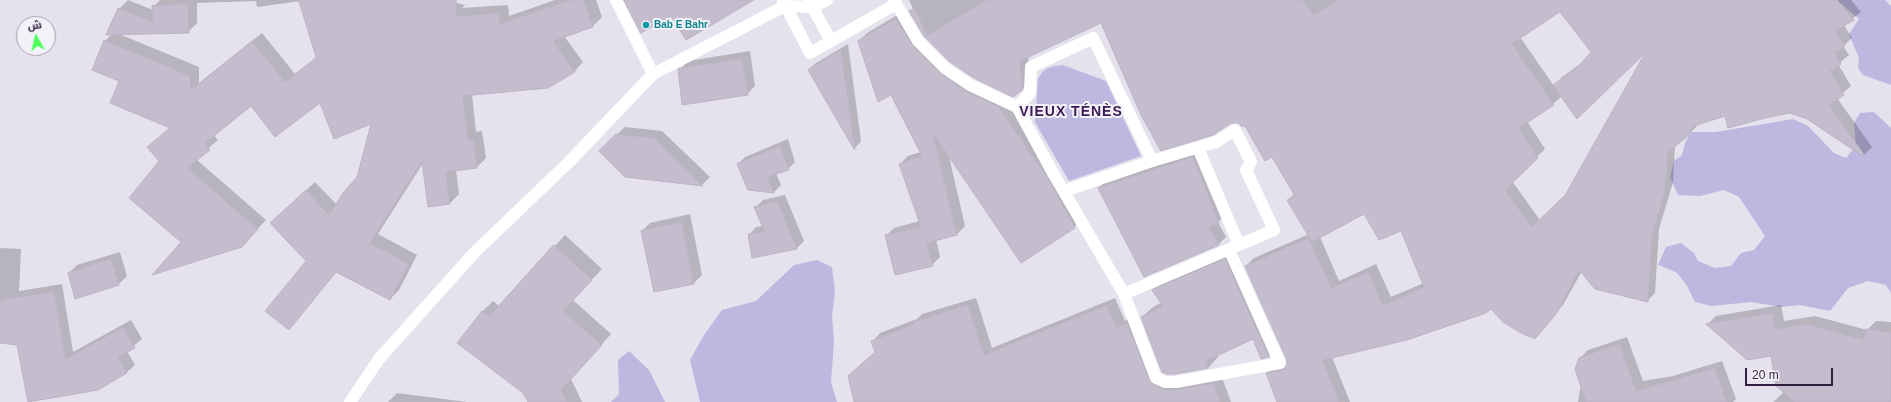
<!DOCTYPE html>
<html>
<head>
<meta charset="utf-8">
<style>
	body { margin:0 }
	#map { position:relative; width:1891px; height:402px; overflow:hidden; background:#e5e1ed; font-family:Arial,Cairo,sans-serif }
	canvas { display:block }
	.north { position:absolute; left:16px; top:16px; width:40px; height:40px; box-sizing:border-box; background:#f4f2f9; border:1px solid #a69eaf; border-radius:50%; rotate:352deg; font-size:11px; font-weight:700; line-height:16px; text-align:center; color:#31203f }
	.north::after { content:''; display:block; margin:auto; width:14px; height:18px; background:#4efe5c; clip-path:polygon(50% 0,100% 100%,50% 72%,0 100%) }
	.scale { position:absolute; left:1745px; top:368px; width:88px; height:18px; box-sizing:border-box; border:2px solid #31203f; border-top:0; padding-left:5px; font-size:12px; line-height:14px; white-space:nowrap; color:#31203f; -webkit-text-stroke:3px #f4f2f9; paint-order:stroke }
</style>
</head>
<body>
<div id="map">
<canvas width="1891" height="402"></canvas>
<div class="north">ش</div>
<div class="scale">20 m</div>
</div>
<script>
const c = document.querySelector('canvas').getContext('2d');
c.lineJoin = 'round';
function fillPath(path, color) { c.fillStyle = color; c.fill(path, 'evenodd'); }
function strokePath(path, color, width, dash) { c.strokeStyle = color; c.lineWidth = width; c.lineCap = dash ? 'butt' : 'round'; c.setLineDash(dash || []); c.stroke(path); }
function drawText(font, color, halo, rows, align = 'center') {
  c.font = font + ' Arial,sans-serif'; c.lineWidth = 4; c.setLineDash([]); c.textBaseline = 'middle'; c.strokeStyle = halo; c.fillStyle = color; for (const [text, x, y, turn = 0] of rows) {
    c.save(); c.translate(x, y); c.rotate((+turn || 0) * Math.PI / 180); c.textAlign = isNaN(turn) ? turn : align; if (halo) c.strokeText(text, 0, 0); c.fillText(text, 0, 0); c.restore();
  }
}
fillPath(new Path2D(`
	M1837,0H1885L1891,6V85L1863,75L1858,68L1859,58L1849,34L1859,19Z
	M1063,65L1106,81L1141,156L1069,181L1035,122L1038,79C1043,68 1051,66 1063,65Z
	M1874,112L1891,128V293L1886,285L1868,281L1848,288L1830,311L1800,305L1781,307L1751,302L1711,306L1695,302L1686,284L1676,272L1658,265L1666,247L1681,243L1694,253L1698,261L1715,268L1731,266L1741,253L1754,250L1765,236L1739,197L1724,190L1700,196L1678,195L1670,177L1674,161L1682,155L1685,143L1691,132H1716L1793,119L1808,126L1834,153L1846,158L1856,146L1854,123L1860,113Z
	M817,260L832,267L835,292L832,316L834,342L831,382L837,402H700L690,360L704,335L722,310L756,301L794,265Z
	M629,351L649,370L665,402H611L619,394L618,360Z`), '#bcb8e0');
fillPath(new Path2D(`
	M128,0L153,10V7L160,0H443L465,5L462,8L508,5L509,16L555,0H596L602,17L593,26L564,36L583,62L575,71L547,87L472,94L476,132L482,131L486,158L477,167L456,170L459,194L450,203L429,206L423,163L378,234L417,255L399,290L390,299L337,271L289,328L307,261L281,214L315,182L337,205L358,178L373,122L320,102L252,105L214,135L218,140L196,159L266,220L242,246L182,242L160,161L149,147L171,127L120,81L105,41L112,34L119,9ZM256,1L257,7L301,1L317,57L295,74L262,33L199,83V67L119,34L188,32L197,23V3Z
	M909,0H1851L1861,12L1844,25L1852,38L1843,46L1849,55L1838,64L1851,86L1837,98L1872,147L1863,156L1808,119L1790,112L1726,114L1697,123V126L1688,135L1675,145L1673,182L1659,229L1655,293L1647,301L1582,271L1563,305L1535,338L1491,307L1332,357L1350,402H1278L1267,373L1275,366L1287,363L1288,360L1246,266L1254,258L1309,234L1288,200L1294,194L1272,156L1246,125L1242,126L1235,121L1212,134L1101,21L1028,56L1030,80L1022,89L925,36L910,11L913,9ZM1560,11L1592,52L1583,62L1562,77L1554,86L1520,37ZM1648,50L1567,194L1540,220L1512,181L1545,149L1527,121L1553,104L1562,96ZM1365,212L1402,230L1424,283L1391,297L1376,264L1339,281L1320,237Z
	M904,11L920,38L948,66L1007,99L1082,219L1074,227L948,152L965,226L957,234L936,239L940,257L932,265L886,236L894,228L920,221L900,164L908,156L921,152L892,93L859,41L867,33Z
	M848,44L861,141L855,148L809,70L816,63Z
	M750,51L755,86L747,94L680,70L688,61Z
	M625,127L662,131L710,177L702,185L626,176L600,151Z
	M788,139L795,162L788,169L776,173L781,185L774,192L748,189L738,164L745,157Z
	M1201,150L1226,214L1218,222L1226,237L1218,245L1099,188L1106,180Z
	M785,195L804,241L797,248L752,256L749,235L756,227L764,226L756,207L763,200Z
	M690,214L702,275L694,283L654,291L642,231L650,223Z
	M565,235L602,269L573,300L611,334L571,379L582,402H536L458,343L483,311L493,301L499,306Z
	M0,248L21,249L19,291L62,284L73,352L131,320L142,339L127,351L135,365L127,372L98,389L18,344L0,342Z
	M1236,249L1279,346L1269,356L1261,358L1254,338L1218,355V357L1208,368L1175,374L1142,317L1153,307L1162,302L1153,290L1164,280Z
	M120,252L127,276L119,284L69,273L77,265Z
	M976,298L992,348L1115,298L1125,321L1135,316L1159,376L1171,381L1221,375L1231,402H855L876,351L873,341L880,333L917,319L922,314Z
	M1781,305L1784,321L1815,316L1867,330L1876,321L1891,322V402H1773L1784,392L1777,385L1772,355L1708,324L1716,316Z
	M1627,337L1643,381L1673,376L1722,361L1736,399L1733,402H1578L1581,384L1580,358L1588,350Z
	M397,393L467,402H388Z`), '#0003');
const building = new Path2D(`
	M299,0H456L457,16L499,13L500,24L571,0H584L593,27L553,41L575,72L548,88L463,96L468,140H474L477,168L446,172L450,204L428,207L422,161L370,243L409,264L390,300L336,272L289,330L265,311L306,261L270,223L306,190L329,215L343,193L357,177L371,124L334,139L320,103L275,137L251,106L205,143L210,150L187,168L258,229L242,247L152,275L181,242L129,198L159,161L147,147L170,128L110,103L119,81L92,70L104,40L190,76L191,90L252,41L285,82L316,58Z
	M624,0H754L686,40L671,16L641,33Z
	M987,0H1302L1314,15L1337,0H1837L1854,20L1835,31L1845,46L1835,53L1841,64L1830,71L1844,95L1829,105L1865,156L1864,157L1807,119L1790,113L1765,118L1728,128L1725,116L1691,127L1689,135L1668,152L1665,190L1652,238L1648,302L1595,289L1579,270L1556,314L1535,339L1521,333L1503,322L1491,309L1486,313L1407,340L1323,360L1339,402H1277L1266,373L1285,369L1287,360L1245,266L1309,238L1331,288L1368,272L1383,305L1424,287L1401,231L1379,240L1364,214L1312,242L1287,200L1295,196L1272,157L1265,161L1245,126L1242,127L1239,123H1231L1213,135L1161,151L1141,115L1101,23L1020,61L1023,89L1013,97L974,78L950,62L924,36L909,11L915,8L927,35ZM1560,12L1591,52L1577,68L1553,85L1577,119L1645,53L1563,199V197L1532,227L1505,190L1538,158L1519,128L1554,105L1512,44Z
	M188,4L189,33L106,35L118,8L153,22L152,6Z
	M896,19L913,46L940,73L967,92L999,107L1049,180L1075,228L1021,263L933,133L957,235L927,243L933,266L895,275L885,235L921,227L899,164L922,156L891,95L878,102L858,41Z
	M841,50L855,149H854L808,70Z
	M742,59L748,95L682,105L678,69Z
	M616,134L654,138L703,186L625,177L599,151Z
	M780,146L789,170L767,177L774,193L748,190L737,164Z
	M1193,157L1219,223L1209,227L1219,245L1144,277L1098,188Z
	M778,202L797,249L752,258L748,234L765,232L754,207Z
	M682,222L694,284L654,292L641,231Z
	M554,245L592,280L563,311L602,345L561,390L567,402H528L523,393L457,343L482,311L489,316Z
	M111,259L119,285L75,299L68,273Z
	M1225,259L1269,357L1261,359L1253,339L1206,361L1208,368L1175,374H1167L1162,372L1141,317L1163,306L1152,290Z
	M54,292L66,359L123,327L135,348L118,357L127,373L98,390L28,402L17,345L0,343V300Z
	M968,305L984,355L1107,305L1117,328L1127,323L1151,383L1162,389L1176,390L1214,383L1220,402H854L848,376L875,352L871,341L914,324L913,322Z
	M1773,313L1775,329L1806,324L1864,340L1866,329L1891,332V402H1795L1776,386L1771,356L1747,360L1706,324Z
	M1620,344L1636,391L1715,368L1727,402H1586L1575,369L1579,358Z`);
fillPath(building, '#c4bdce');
strokePath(building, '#bbb3c7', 1);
strokePath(new Path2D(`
	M616,0L653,74
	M894,0L918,41L945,68L970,85L1017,107L1053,173L1124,294L1156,378L1165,382H1176L1280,363L1229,249
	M783,1L810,53L896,4
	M809,1L831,41
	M1017,107L1030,93L1031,67L1093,38L1152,161
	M1198,148L1239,245
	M1064,191L1152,161L1216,142L1235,130L1251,162L1246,170L1274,230L1124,294
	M350,402L379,359L474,253L569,162L653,74L785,6L812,7L827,0`), '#fff', 12);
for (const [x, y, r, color] of [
	[646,25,4,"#0f9aa8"]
]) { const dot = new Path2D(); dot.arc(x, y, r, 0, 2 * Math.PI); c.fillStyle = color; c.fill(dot); strokePath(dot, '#f4f2f9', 1.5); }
drawText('bold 10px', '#0d838f', '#f4f2f9', [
	["Bab E Bahr",654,25]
], 'left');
c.letterSpacing = '1px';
drawText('bold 14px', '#3c1a53', '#f4f2f9', [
	["VIEUX TÉNÈS",1071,112]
]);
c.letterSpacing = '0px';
</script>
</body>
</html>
